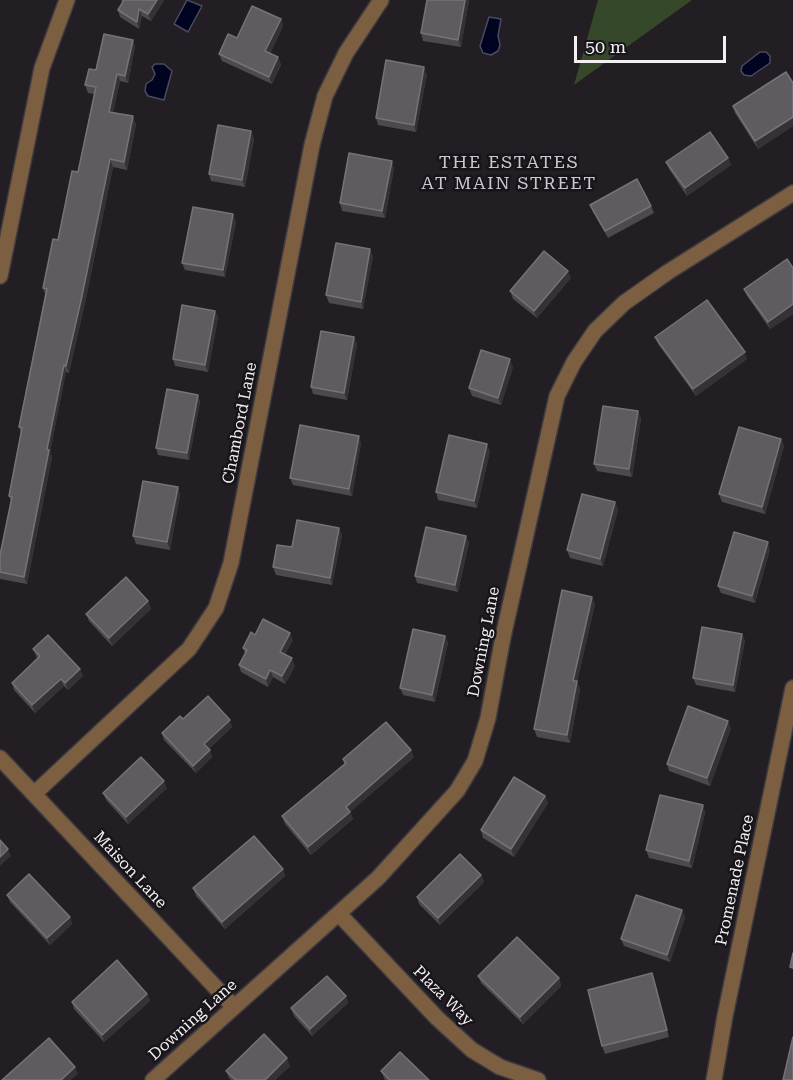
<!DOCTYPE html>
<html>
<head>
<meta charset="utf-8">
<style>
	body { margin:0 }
	#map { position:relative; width:793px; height:1080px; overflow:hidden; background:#221e23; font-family:"Roboto Serif",serif }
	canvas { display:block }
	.scale { position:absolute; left:574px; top:36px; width:152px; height:27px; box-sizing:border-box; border:3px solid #f3f0f4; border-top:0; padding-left:8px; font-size:18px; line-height:21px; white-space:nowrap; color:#f3f0f4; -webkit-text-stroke:4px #18151a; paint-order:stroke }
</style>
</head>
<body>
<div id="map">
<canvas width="793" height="1080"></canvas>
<div class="scale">50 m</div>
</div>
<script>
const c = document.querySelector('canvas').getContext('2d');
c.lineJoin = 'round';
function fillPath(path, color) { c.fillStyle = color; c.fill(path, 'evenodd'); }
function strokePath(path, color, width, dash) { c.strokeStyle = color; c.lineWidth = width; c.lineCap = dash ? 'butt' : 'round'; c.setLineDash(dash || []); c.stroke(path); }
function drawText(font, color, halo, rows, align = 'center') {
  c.font = font + ' "Roboto Serif",serif'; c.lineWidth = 5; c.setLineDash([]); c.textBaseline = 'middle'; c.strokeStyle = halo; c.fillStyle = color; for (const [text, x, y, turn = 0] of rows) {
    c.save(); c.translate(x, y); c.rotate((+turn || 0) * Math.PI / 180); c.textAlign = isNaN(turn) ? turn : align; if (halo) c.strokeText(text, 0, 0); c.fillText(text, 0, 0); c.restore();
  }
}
fillPath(new Path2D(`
	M598,0H692L574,85Z`), '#35482a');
const water = new Path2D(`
	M187,0L202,6L188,32L174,24Z
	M489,17L501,19L498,36L500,45L498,51L491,55L483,53L480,46Z
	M760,52H766L770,56V63L751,76L744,75L741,71L742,66Z
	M155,64H164L172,71L164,100L148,96L145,91L146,84L152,80L155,74L152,67Z`);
fillPath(water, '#000420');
strokePath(water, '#494b60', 1.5);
const minor = new Path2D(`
	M0,276L42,68L67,0
	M0,758L234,1007
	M34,794L189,649L216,608L231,563L312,145L325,96L346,53L381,0
	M339,914L437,1018L472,1050L500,1067L538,1080
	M153,1080L378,878L457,791L475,761L488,718L503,637L557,396L574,362L595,331L624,303L668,272L793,193
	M714,1080L725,1016L793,688`);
strokePath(minor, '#3f3b40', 18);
strokePath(minor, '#7c5e41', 15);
fillPath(new Path2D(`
	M121,0H164L151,21L142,16L139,29L120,17L118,10L122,3Z
	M427,0H469L461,47L423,41L421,33Z
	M281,19L283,26L270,54L278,57L281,65L272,84L222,61L219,54L237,38Z
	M133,40L135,47L128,83L120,81L113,112L136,124L127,170L113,167L85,303L69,373L66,372L50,452L52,457L27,584L0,579V555L11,502L9,496L21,433L19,427L45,294L43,288L78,172L94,94L88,93L85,85L96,70Z
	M427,74L416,132L378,125L376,118Z
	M793,83V126L758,149L735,113L733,106Z
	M251,131L254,139L245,187L211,181L209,174Z
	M728,158L731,165L687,196L669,169L666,162Z
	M394,168L385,218L342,211L340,203Z
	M590,205L651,206L654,213L608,238L593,212Z
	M236,222L225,277L185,270L182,263Z
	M373,256L363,309L329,303L326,295Z
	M793,268V314L770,329L747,296L744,289Z
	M571,278L537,318L513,299L510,291Z
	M215,311L218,318L208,372L175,366L173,359Z
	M354,337L357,344L347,400L313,394L311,387Z
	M655,337L747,359L696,396L658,344Z
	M513,367L501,405L472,396L469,388Z
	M198,395L200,402L189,460L158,455L156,448Z
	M638,411L641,419L632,477L597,471L594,464Z
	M781,439L784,446L765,514L722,502L719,494Z
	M361,443L352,496L293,485L290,478Z
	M490,451L477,508L438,500L436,492Z
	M178,487L180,495L170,550L136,544L133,536Z
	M615,502L618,510L603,566L570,558L567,550Z
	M339,528L342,535L332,585L276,575L273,567L292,547Z
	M466,536L469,543L458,592L417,583L415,576Z
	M770,549L755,603L721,593L718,586Z
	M148,601L151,609L112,646L89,621L86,614Z
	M595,604L577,682L580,689L570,743L537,737L534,729Z
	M742,634L745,641L735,692L696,685L693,678Z
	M255,635L293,640L285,654L295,666L285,684L273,677L268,687L241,672L239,665L245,654L243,648Z
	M445,636L448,643L435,702L403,695L400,688Z
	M33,649L80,669L83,676L68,690L64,686L35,713L14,690L12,683L38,659L36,656Z
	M183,719L232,727L209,749L212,757L196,773L164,740L162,733Z
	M731,728L710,786L669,771L667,764Z
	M414,757L350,812L353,819L311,855L285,824L282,816L344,764L343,759Z
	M167,788L128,824L106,800L103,793Z
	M545,796L548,803L514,857L483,838L481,830Z
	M703,805L705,813L692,868L649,858L646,850Z
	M283,869L285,876L225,929L196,896L193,888Z
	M481,875L484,882L440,925L419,904L417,897Z
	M7,895L70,917L72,924L50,945L10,902Z
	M682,910L685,918L670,962L624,946L621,939Z
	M652,973L669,1037L605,1054L602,1046Z
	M478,976L559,978L561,986L523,1024L481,983Z
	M147,994L150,1001L104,1042L74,1009L72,1002Z
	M346,996L348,1003L312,1036L294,1016L291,1008Z
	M290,1066L275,1080H231L229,1078L226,1071Z
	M381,1071L429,1080H385Z`), '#4d4a4f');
fillPath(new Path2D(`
	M157,0H164L151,21L148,14Z
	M465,0H469L461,47L458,40Z
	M139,9L142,16L139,29L137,22Z
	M281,19L283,26L268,59L265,51Z
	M133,40L135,47L128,83L125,76Z
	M278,57L281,65L272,84L269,77Z
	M424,67L427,74L416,132L414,125Z
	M117,74L120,81L112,119L109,112Z
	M133,116L136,124L127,170L124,162Z
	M793,117V126L758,149L755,141Z
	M251,131L254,139L245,187L242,180Z
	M728,158L731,165L687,196L685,188Z
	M110,159L113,167L85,303L69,373L66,366Z
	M392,161L394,168L385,218L382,211Z
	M233,214L236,222L225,277L223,270Z
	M370,249L373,256L363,309L361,302Z
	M568,271L571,278L537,318L534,311Z
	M793,304V314L770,329L768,322Z
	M215,311L218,318L208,372L205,365Z
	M354,337L357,344L347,400L344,393Z
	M745,352L747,359L696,396L693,389Z
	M510,359L513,367L501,405L498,398Z
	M64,365L66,372L50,452L52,457L27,584L24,577L47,449Z
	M198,395L200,402L189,460L187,453Z
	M638,411L641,419L632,477L629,469Z
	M359,436L361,443L352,496L349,489Z
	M781,439L784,446L765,514L762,507Z
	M487,444L490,451L477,508L474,501Z
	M178,487L180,495L170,550L167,542Z
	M615,502L618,510L603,566L600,559Z
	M339,528L342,535L332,585L330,578Z
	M466,536L469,543L458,592L455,585Z
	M768,542L770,549L755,603L752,596Z
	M592,597L595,604L577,682L580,689L570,743L567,735L573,681Z
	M148,601L151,609L112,646L109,638Z
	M290,633L293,640L283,659L280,652Z
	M742,634L745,641L735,692L733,685Z
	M445,636L448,643L435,702L432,695Z
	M292,658L295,666L285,684L282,676Z
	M80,669L83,676L68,690L65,683Z
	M270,670L273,677L268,687L266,679Z
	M61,679L64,686L35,713L32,705Z
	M230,720L232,727L207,751L204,744Z
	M728,721L731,728L710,786L707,778Z
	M210,750L212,757L196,773L193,766Z
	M411,750L414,757L350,812L353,819L311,855L308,847L346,807Z
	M164,781L167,788L128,824L126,817Z
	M545,796L548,803L514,857L511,849Z
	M703,805L705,813L692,868L689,861Z
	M8,849L11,856L0,866V857Z
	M283,869L285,876L225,929L222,922Z
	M481,875L484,882L440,925L438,918Z
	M682,910L685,918L670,962L667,955Z
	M70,917L72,924L50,945L47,938Z
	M652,973L655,981L669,1037L667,1030Z
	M559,978L561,986L523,1024L520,1017Z
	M147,994L150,1001L104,1042L102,1035Z
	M346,996L348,1003L312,1036L310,1029Z
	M287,1058L290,1066L275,1080H265Z
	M75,1067L78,1074L71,1080H61Z`), '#353136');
const building = new Path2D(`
	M124,0H157L148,14L139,9L137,22L118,10Z
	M427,0H465L458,40L421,33Z
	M252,6L281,19L265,51L278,57L269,77L219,54L228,34L237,38Z
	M104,34L133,40L125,76L117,74L109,112L133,116L124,162L110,159L82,296L66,366L64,365L47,449L49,450L24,577L0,572V555L12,497L9,496L22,428L19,427L47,289L43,288L53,239L58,240L72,171L78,172L96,87L85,85L89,69L96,70Z
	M386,60L424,67L414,125L376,118Z
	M786,72L793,83V117L755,141L733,106Z
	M218,125L251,131L242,180L209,174Z
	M710,132L728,158L685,188L666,162Z
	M349,153L392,161L382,211L340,203Z
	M637,179L651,206L605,231L590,205Z
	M193,207L233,214L223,270L182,263Z
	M336,243L370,249L361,302L326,295Z
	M544,251L568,271L534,311L510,291Z
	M787,259L793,268V304L768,322L744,289Z
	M707,300L745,352L693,389L655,337Z
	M182,305L215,311L205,365L173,359Z
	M321,331L354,337L344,393L311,387Z
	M481,350L510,359L498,398L469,388Z
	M167,389L198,395L187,453L156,448Z
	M603,406L638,411L629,469L594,464Z
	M300,425L359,436L349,489L290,478Z
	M739,427L781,439L762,507L719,494Z
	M449,435L487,444L474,501L436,492Z
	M143,481L178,487L167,542L133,536Z
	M582,494L615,502L600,559L567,550Z
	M297,520L339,528L330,578L273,567L277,545L292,547Z
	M426,527L466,536L455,585L415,576Z
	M734,532L768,542L752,596L718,586Z
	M126,577L148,601L109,638L86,614Z
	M562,590L592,597L573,681H577L567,735L534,729Z
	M263,619L290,633L280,652L292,658L282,676L270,670L266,679L239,665L247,650L243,648L251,632L255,635Z
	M702,627L742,634L733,685L693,678Z
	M413,629L445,636L432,695L400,688Z
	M48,635L80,669L65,683L61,679L32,705L12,683L40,656L33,649Z
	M208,696L230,720L204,744L210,750L193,766L162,733L180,716L183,719Z
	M688,706L728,721L707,778L667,764Z
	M386,722L411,750L346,807L350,812L308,847L282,816L346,763L343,759Z
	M141,757L164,781L126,817L103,793Z
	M514,777L545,796L511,849L481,830Z
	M660,795L703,805L689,861L646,850Z
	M254,836L283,869L222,922L193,888Z
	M0,840L8,849L0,857Z
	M460,854L481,875L438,918L417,897Z
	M29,874L70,917L47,938L7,895Z
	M636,895L682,910L667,955L621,939Z
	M517,937L559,978L520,1017L478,976Z
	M793,953V968L790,967Z
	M117,960L147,994L102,1035L72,1002Z
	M652,973L667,1030L602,1046L588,990Z
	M327,976L346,996L310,1029L291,1008Z
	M264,1034L287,1058L265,1080H236L226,1071Z
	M793,1037V1080H783Z
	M49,1038L75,1067L61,1080H2Z
	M400,1052L429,1080H390L381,1071Z`);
fillPath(building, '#5f5c61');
strokePath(building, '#767378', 1.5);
drawText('16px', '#f3f0f4', '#18151a', [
	["Chambord Lane",240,423,-79],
	["Downing Lane",484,642,-79],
	["Maison Lane",130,870,47],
	["Promenade Place",735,880,-78],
	["Plaza Way",443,996,45],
	["Downing Lane",193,1020,-42]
]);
c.letterSpacing = '1.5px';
drawText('18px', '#cbc7ce', '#18151a', [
	["THE ESTATES",509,163],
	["AT MAIN STREET",509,184]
]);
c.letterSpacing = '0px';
</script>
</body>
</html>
